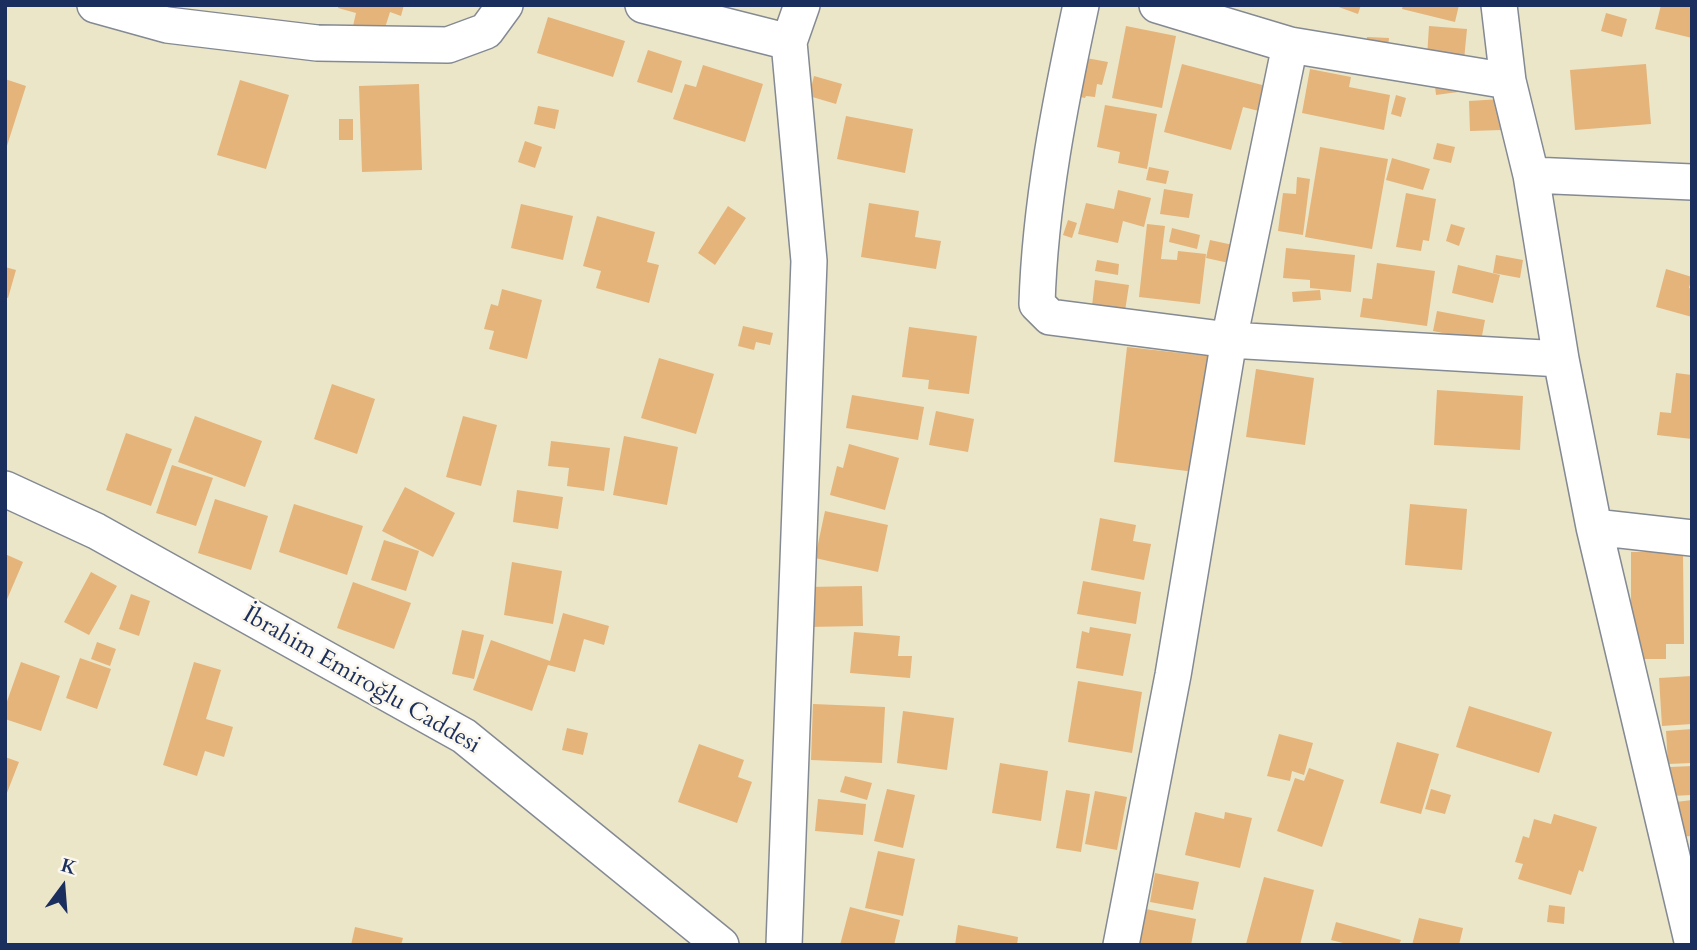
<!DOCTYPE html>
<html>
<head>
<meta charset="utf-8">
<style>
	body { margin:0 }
	#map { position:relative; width:1697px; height:950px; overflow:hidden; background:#ece6c8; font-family:Cardo,serif }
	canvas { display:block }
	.frame { position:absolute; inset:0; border:7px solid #1b2f5e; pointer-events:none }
	.north { position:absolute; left:28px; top:852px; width:70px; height:70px; -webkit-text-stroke:5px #fbf7ec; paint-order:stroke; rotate:16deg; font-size:19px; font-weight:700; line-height:28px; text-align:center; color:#1b2f5e }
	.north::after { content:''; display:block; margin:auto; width:24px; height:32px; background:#1b2f5e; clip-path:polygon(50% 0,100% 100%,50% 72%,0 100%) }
</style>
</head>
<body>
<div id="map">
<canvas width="1697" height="950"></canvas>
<div class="frame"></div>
<div class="north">K</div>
</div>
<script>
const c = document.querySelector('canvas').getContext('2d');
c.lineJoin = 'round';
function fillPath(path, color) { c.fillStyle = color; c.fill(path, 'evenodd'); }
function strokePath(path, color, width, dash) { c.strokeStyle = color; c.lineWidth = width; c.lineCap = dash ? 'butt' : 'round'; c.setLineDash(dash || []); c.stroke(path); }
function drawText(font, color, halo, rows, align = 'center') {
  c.font = font + ' Cardo,serif'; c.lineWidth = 5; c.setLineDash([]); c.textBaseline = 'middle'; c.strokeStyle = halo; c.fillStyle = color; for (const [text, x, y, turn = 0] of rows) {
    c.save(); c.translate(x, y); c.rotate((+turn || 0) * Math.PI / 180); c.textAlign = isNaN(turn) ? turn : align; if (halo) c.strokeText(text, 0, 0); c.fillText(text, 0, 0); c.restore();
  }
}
fillPath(new Path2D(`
	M339,5H404L401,16L390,12L383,34L353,26L356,13L338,8Z
	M1333,5H1361L1358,14Z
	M1403,5H1459L1455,22L1402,9Z
	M1661,5H1692V38L1655,29Z
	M1606,13L1627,19L1622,37L1601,31Z
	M548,17L625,41L613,77L537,53Z
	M1126,26L1176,36L1162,108L1112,98Z
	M1429,26L1467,29L1464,60L1427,57Z
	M1367,37L1389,38L1388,49L1366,48Z
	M648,50L682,61L672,93L637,82Z
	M1081,57L1108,62L1102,85L1097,84L1095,97L1086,96L1085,98L1072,95Z
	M1182,64L1266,86L1259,111L1243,107L1231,150L1164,132Z
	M1646,64L1651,124L1575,130L1570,70Z
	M703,65L763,84L745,142L673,119L685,84L696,87Z
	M1310,69L1351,77L1349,87L1390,95L1384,130L1302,113Z
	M814,76L842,84L836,104L809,96Z
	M5,79L26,86L6,149H5Z
	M240,80L289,95L266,169L217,155Z
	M1457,83L1458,92L1436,95L1435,86Z
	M419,84L422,170L362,172L359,86Z
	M1396,95L1406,98L1401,117L1391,114Z
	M1501,99L1502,130L1470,131L1469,101Z
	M1105,105L1157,114L1147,169L1118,163L1120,152L1097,147Z
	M538,106L559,110L555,129L534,124Z
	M846,116L913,129L905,173L837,159Z
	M339,119H353V140H339Z
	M525,141L542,147L535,168L518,162Z
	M1437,143L1455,147L1451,163L1433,159Z
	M1320,147L1388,159L1372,249L1305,237Z
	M1392,158L1430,169L1423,190L1386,180Z
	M1149,167L1169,171L1166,184L1146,180Z
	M1297,177L1310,179L1303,235L1278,231L1283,193L1296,194Z
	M1164,189L1193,194L1189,218L1160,214Z
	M1118,190L1151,198L1144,227L1123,221L1118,243L1078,234L1086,203L1114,209Z
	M1406,193L1436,199L1429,241L1423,240L1421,251L1396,247Z
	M869,203L919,211L915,237L941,241L936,269L861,257Z
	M521,204L573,216L563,260L511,248Z
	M728,206L746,218L715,265L698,253Z
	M597,216L655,232L647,262L659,265L649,303L596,288L601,271L583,266Z
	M1068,220L1077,223L1072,238L1063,235Z
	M1147,224L1165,226L1161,259L1177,260L1178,251L1206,254L1200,304L1139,297Z
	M1451,224L1465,228L1459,246L1446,241Z
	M1172,228L1200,235L1197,249L1169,242Z
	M1210,240L1233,245L1229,263L1206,258Z
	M1286,248L1355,255L1351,292L1310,288V280L1283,278Z
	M1496,255L1523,260L1520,278L1493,273Z
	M1097,260L1119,264L1118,275L1095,271Z
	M1377,263L1435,271L1427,326L1360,317L1363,298L1372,299Z
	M1458,265L1500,275L1493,303L1452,293Z
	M5,267L16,270L8,298L5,297Z
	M1666,269L1692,277L1689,288L1692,289V317L1656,307Z
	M1095,280L1129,285L1125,311L1092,306Z
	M502,289L542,300L527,359L489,349L494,331L484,329L491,304L498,306Z
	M1320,290L1321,300L1293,302L1292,292Z
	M1437,311L1485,320L1481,341L1433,331Z
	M743,326L773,333L770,345L756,342L754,350L738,346Z
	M909,327L977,336L969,394L928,389L929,380L902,377Z
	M1127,347L1216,357L1203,473L1114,462Z
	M659,358L714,374L696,434L641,418Z
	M1256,369L1314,378L1305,445L1246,437Z
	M1676,373L1692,375V439L1657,435L1660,412L1671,413Z
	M332,384L375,399L357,454L314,439Z
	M1437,390L1523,396L1520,450L1434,445Z
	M852,395L924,407L918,440L846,428Z
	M936,411L974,419L968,452L929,445Z
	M195,416L262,441L245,487L178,462Z
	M463,416L497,425L481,486L446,477Z
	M126,433L172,449L151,506L106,490Z
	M624,436L678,447L667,505L613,495Z
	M551,441L610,448L604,491L567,486L569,468L548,466Z
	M849,444L899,458L885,510L830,495L837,466L843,468Z
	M172,465L213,478L196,526L156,513Z
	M405,487L455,513L433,557L382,531Z
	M517,490L563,497L558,529L513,522Z
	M215,499L268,516L251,570L198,553Z
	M294,504L363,526L347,575L279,552Z
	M1410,504L1467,509L1462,570L1405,565Z
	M825,511L888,525L878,572L815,558Z
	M1100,518L1136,525L1133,541L1151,544L1144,580L1091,570Z
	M384,540L419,551L406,591L371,580Z
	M1631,552H1683L1684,644H1666V659H1631Z
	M5,554L23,562L5,604Z
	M512,562L562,571L553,624L504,615Z
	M91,572L117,586L89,635L64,622Z
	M1083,581L1141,592L1136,624L1077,614Z
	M353,582L411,603L394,649L337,628Z
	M862,586L863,626L808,627L807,587Z
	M131,594L150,601L139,636L119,629Z
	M563,613L609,626L604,645L584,639L575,672L548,665L532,711L473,690L491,640L550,661Z
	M1090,627L1131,634L1123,676L1076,668L1082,631L1089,633Z
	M462,630L484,635L474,679L452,674Z
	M854,632L900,636L898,656H912L910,678L850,673Z
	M97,642L116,649L110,666L91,659Z
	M80,658L111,669L97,709L66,698Z
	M21,662L60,676L41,731L5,719V707Z
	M194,662L221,670L206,719L233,727L224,757L205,751L197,776L163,765Z
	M1692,676V724L1662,726L1659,678Z
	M1078,681L1142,692L1132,753L1068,742Z
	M813,704L885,707L882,763L811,760Z
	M1469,706L1552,732L1539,773L1456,747Z
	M903,711L954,718L947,770L897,763Z
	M567,728L588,733L583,755L562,750Z
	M1692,729V763L1668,764L1666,731Z
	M1279,734L1313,743L1304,775L1292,771L1290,781L1267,776Z
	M1397,742L1439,754L1421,814L1380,803Z
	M699,744L744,760L738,777L752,782L737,823L678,802Z
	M5,757L19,762L5,798Z
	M1000,763L1048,771L1041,821L992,813Z
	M1692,766V795L1671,796L1670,767Z
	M1309,768L1344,780L1322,847L1277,831L1295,778L1304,781Z
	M845,776L872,783L867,800L840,792Z
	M887,789L915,795L903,848L874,841Z
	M1431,789L1451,795L1445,814L1425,809Z
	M1066,790L1090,794L1081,852L1056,848Z
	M1095,791L1127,797L1117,850L1085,844Z
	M818,799L866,804L863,835L815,831Z
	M1692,800V836L1679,837L1676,802Z
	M1195,812L1224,819L1225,812L1252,818L1240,868L1185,855Z
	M1554,814L1597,827L1583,872L1579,870L1571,895L1518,879L1523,864L1515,862L1523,836L1529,838L1534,819L1551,824Z
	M878,851L915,859L903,916L865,908Z
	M1155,873L1199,882L1193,910L1150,902Z
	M1264,877L1314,890L1300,945L1246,944Z
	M1549,905L1565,907L1564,924L1547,922Z
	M850,907L900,920L894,945H840Z
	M1136,907L1196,919L1191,945H1128Z
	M1419,918L1463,928L1459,945H1412Z
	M1336,922L1401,940L1399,945H1351L1331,940Z
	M958,925L1018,937L1017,945H955Z
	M355,927L403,938L401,945H351Z`), '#e4b47b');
const minor = new Path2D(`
	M95,5L167,25L317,43L448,45L486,31L505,5
	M643,5L789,42
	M1081,5C1060,103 1040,204 1037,304L1050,317L1229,340L1561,359L1531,175L1508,81L1499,5
	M1157,5L1290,45L1508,81
	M1531,175L1692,182
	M1561,359L1594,527L1692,941
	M5,489L96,531L464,736L721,945
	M1594,527L1692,538
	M784,945L809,261L789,42L802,5
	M1121,945L1173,675L1229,340L1290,45`);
strokePath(minor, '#848a93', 38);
strokePath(minor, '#fff', 35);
drawText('24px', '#1b2f5e', '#fbf7ec', [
	["İbrahim Emiroğlu Caddesi",361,681,30]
]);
</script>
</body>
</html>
